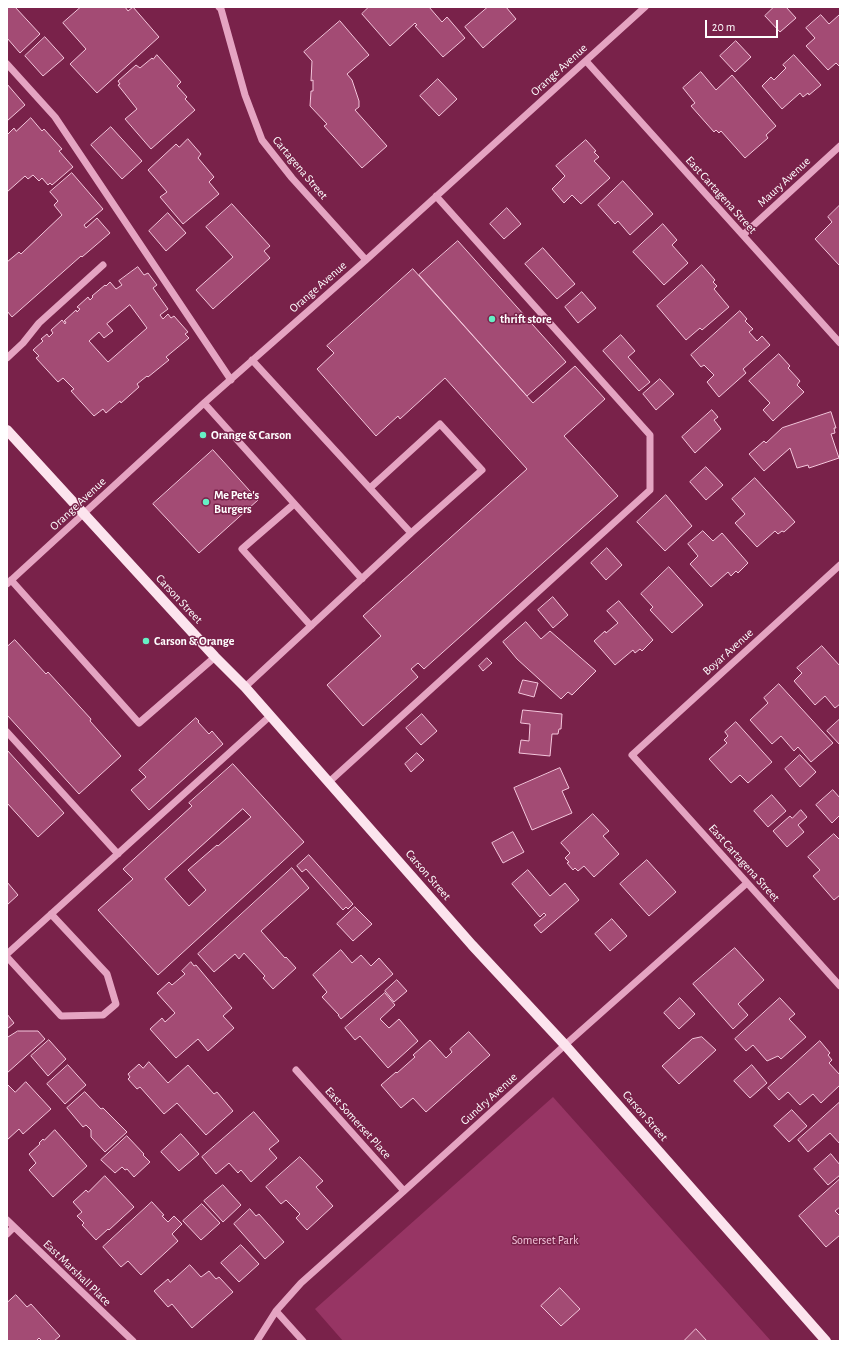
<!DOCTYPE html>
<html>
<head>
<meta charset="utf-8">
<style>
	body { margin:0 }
	#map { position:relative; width:847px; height:1348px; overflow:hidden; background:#79224a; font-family:"Alegreya Sans",sans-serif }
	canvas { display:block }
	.frame { position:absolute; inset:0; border:8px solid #fff; pointer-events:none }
	.scale { position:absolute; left:705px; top:20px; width:73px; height:18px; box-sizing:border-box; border:2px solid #fff; border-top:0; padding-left:5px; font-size:12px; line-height:14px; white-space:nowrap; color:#fff; -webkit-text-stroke:3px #79224a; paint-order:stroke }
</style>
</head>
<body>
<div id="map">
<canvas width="847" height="1348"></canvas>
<div class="frame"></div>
<div class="scale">20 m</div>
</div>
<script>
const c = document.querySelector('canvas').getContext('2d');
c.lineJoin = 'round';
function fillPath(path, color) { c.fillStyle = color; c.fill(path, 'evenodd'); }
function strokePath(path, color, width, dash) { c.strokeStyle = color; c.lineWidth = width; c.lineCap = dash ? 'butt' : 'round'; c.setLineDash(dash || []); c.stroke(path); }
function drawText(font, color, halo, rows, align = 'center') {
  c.font = font + ' "Alegreya Sans",sans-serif'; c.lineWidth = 3; c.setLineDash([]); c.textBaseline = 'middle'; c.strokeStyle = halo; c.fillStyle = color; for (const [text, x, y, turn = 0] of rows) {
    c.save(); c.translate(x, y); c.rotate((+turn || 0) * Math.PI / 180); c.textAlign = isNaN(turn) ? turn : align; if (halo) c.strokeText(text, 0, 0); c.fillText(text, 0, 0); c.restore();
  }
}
fillPath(new Path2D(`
	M553,1097L771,1341H343L315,1309Z`), '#973564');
const building = new Path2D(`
	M7,7H15L40,34L20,53L7,38Z
	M81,7H125L128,11L133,7L159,37L97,93L70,64L86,49L63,23Z
	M369,7H429L442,22L447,17L465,38L443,57L415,26L417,25L415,23L390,46L362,14Z
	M488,7H506L516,19L483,48L465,27Z
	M774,7H786L796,18L780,32L765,16Z
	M821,15L829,24L839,15L840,16V65L839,66L836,63L828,70L806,46L815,38L806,28Z
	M340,21L369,55L347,74L352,80L359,101V107L355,110L387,146L362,168L324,126L327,124L310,106L311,91H313V80L311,81L312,61L304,52Z
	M45,37L64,58L43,76L25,56Z
	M736,41L751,57L735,72L720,56Z
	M157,55L181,82L177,86L187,97L185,99L195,110L151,149L125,119L137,109L118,85L120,84L118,81L136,65L140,68L152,58L153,59Z
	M794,55L821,85L809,95L808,93L803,97L800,93L782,109L762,86L771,77L774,80L786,68L783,65Z
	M701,72L716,90L732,75L776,126L766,135L768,138L745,158L721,131L719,133L716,130L714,132L691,106L695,103L683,88Z
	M438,79L457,99L439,116L420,96Z
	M7,84L25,105L7,121Z
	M31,118L42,131L44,129L62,149L59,151L73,167L52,185L50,183L48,185L42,178L39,181L33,175L28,179L25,176L7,192V135L14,128L16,131Z
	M111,127L142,161L122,179L91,145Z
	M188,139L201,154L198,158L214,177L209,182L219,194L183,224L160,197L167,192L148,170L176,144L179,147Z
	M586,140L596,151L594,152L599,157L594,161L610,178L581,204L572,195L564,203L552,189L565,176L556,166Z
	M72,173L103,209L84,225L86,228L97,218L110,233L82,257L81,256L12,317L7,311V262L19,252L21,254L62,215L54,205L58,201L50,192Z
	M623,181L653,214L630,235L618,221L615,224L598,205Z
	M232,204L270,246L264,251L270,258L213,309L196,290L233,257L206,227Z
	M840,205V264L839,265L815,239L832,222L828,217Z
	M507,208L521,224L504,239L490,224Z
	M168,213L186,233L166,251L149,231Z
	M663,224L677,240L672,245L688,263L664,285L633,252Z
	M458,241L566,362L527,396L419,275Z
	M543,248L575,284L557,299L525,264Z
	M702,265L715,280L713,282L717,286L714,289L729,307L702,330L700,328L686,340L657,306Z
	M138,267L144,275L148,273L157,285L153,288L168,309L160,315L163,319L168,314L171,318L174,316L188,332L185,334L189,338L166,357L169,360L148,377L147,376L137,384L139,387L121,403L120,401L106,413L103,409L94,416L71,391L74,389L63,378L58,382L36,358L39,356L33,350L43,341L41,339L47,334L49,337L53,333L51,330L62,320L65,324L66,322L64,321L76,310L77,312L80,309L77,307L88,297L90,300L93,297L92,296L105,285L106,286L110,282L116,289L122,285L119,281ZM130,305L147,328L108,362L89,341L99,332L104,338L113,331L107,324Z
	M413,269L533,403L575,366L605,399L564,436L618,496L424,669L418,663L411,669L418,677L363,726L327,685L381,636L363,616L527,469L445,378L400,419L398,416L376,436L317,369L334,353L327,346Z
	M582,292L596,308L578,323L565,307Z
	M740,311L747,319L745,321L753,329L749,332L757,341L762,336L770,345L743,369L746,373L719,397L707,382L714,375L704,365L701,367L691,355Z
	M621,335L635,351L628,357L650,382L639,391L603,351Z
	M779,354L790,366L788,368L800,381L797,385L804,392L773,421L763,410L770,403L749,381Z
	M660,379L674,394L656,410L643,394Z
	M712,410L718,417L714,420L721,429L695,453L682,437Z
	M831,412L836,428H834L835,433L831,434L839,458L809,468L808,465L797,468L790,448L764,471L749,454L764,441L766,443L782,428Z
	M213,450L258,500L199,553L153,504Z
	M706,467L723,485L706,500L690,482Z
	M755,478L795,522L784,532L782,531L778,534L775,531L757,547L735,523L745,514L732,499Z
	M666,495L692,526L665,551L637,522Z
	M703,531L713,541L722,533L748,563L738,573L736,571L731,576L728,572L711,587L690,564L698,556L688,544Z
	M607,548L622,565L606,580L591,563Z
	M669,567L703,605L672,633L650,610L653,607L641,594Z
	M553,597L568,615L553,628L538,610Z
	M619,601L653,640L642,651L640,649L635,653L633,650L615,665L594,641L605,631L606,633L618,623L607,611Z
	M526,622L541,639L550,631L596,671L572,695L568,692L561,699L517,659L503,642Z
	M15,640L46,674L48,672L91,719L90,721L121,756L79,794L7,715V647Z
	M822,646L840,666V704L835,708L825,696L815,705L794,681L802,673L797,668Z
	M487,658L492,663L483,671L479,666Z
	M523,680L538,683L534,697L519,693Z
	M779,684L833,743L811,762L798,747L794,751L781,736L772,744L750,720L768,703L764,698Z
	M523,710L562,714L561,729H559L558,734H552L550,756L519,753L521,740L529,741L530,724L521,723Z
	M422,714L437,731L421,745L406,728Z
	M196,718L199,721L198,722L209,734L212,731L223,744L149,810L131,790L146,777L139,770Z
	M840,719V745L827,731Z
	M736,722L772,762L748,783L740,775L731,783L709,759L727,743L724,740L728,736L725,732Z
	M7,750L64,813L38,837L7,803Z
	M417,753L424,760L411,772L405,764Z
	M800,755L816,772L800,787L785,769Z
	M233,764L304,842L158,975L98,910L133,879L123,869L192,806L189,803ZM243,809L251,817L218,846L217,845L188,870L206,890L189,906L165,879Z
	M560,768L569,788L562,791L572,813L532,830L514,788Z
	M833,790L840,798V815L832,823L816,805Z
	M772,795L786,811L768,827L754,811Z
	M801,810L807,817L798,825L804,832L787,847L773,831L790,816L792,818Z
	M593,814L609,831L603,836L619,854L594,877L584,866L578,871L575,868L573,870L567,863L569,862L565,858L570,853L561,843Z
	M513,832L524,852L503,863L492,843Z
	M834,834L840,840V895L834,900L813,876L820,870L808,857Z
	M309,855L353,904L348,909L346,907L343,910L306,869L302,872L297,866Z
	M647,860L676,892L649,916L620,884Z
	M292,868L309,888L261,931L285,958L286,957L296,968L273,989L263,978L265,976L244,953L239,959L235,954L214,972L198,954Z
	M528,870L550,896L565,883L579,900L541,933L534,925L546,915L544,913L540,917L512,884Z
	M7,882L18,895L7,905Z
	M355,907L372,924L353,941L337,924Z
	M612,919L627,936L610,951L595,934Z
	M735,948L764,980L738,1004L748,1015L733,1029L693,984Z
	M341,950L352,963L361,955L371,966L379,958L393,974L341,1019L338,1015H339L322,997L327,992L313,975Z
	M191,962L194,966L196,965L232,1008L223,1016L234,1028L208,1051L198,1039L176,1058L150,1029L162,1018L165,1022L175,1013L157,993L169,982L172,985L185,974L182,971Z
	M397,980L407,991L394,1002L385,991Z
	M385,993L395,1005L380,1019L389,1028L399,1019L418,1041L388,1068L360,1036L355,1040L345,1028Z
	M680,998L695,1014L679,1029L664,1013Z
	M780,998L795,1014L789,1019L806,1037L781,1059L778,1056L767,1061L753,1045L746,1051L735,1039Z
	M7,1014L14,1023L7,1029Z
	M18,1031H38L45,1039L7,1073V1038Z
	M469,1032L490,1055L426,1112L413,1098L401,1108L381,1085L396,1072L397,1073L415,1057L413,1055L430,1040L446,1058L452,1052L450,1049Z
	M702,1037L716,1050L679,1084L662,1066L692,1039Z
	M49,1040L66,1059L48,1076L31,1056Z
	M820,1041L830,1053L828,1055L832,1060L829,1063L840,1075V1085L821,1103L813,1094L800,1105L788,1092L779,1100L768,1088Z
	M149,1062L168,1083L188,1065L214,1094L217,1092L233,1111L206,1135L177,1103L164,1114L140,1087L137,1089L128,1079L130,1077L128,1074L139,1064L143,1068Z
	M68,1065L86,1085L65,1104L47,1084Z
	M752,1065L767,1083L750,1098L734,1081Z
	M26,1082L51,1109L23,1134L19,1129L7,1140V1084L15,1092Z
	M85,1092L101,1109L103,1108L127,1132L105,1152L91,1137V1130L86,1125L83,1127L67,1108Z
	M840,1102V1144L830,1133L808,1152L798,1140Z
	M792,1110L807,1126L789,1142L774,1126Z
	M254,1112L279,1141L269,1149L277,1158L251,1182L241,1170L238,1173L229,1163L216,1174L202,1157Z
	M55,1130L87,1166L53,1197L29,1170L36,1163L29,1154L40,1144L39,1143L43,1139L44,1140Z
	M181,1134L199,1154L179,1171L161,1152Z
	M127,1136L144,1154L143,1155L150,1162L134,1177L127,1169L125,1170L122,1167L115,1173L101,1160Z
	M831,1154L840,1165V1175L828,1185L814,1169Z
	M300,1157L323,1181L316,1187L333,1206L307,1230L296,1218L300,1214L286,1200L281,1204L266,1187Z
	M105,1176L134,1207L109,1230L108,1229L96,1240L82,1225L84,1223L77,1216L82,1212L73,1202L86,1190L88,1192Z
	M840,1179V1207L835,1211L840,1216V1235L826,1247L799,1216Z
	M223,1185L241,1205L223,1222L204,1201Z
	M152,1202L164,1215L162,1216L168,1222L174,1216L182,1224L172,1234L178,1241L141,1275L128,1261L121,1267L103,1247Z
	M202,1204L220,1223L201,1240L183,1221Z
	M250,1209L256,1216L259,1214L284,1242L265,1259L234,1224Z
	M241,1245L259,1264L239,1282L221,1263Z
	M190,1265L201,1277L209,1271L216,1279L219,1277L233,1292L192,1328L172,1304L168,1307L154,1291L168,1279L170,1282Z
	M560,1288L580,1309L561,1326L541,1306Z
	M16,1295L27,1307L31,1304L60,1336L54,1341H42L39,1338L36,1341H7V1303Z
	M696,1329L707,1341H684Z`);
fillPath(building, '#a34b74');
strokePath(building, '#f4c6dc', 1);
strokePath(new Path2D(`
	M219,7L221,9L245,95L262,140L292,178L366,260
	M586,61L840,343
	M7,64L55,117L231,380
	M743,235L840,146
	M7,358L23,343L39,323L103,265
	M204,403L362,579
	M370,488L440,424L482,470L411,533
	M294,504L242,549L311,626
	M840,565L632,755L840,986
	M11,580L139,723L215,657
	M7,584L204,403L366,260L645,7
	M245,687L411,533L252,360
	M7,732L118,854
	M329,782L650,490V435L436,196
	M7,954L270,716
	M7,957L61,1016L103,1015L116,1004L107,974L51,914
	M296,1070L404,1191
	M7,1220L133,1341
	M7,1234L14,1227
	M276,1311L303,1341
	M257,1341L276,1311L301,1283L404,1191L565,1045L747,883`), '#e5a4c2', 7);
strokePath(new Path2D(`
	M7,430L215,657L245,687L472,945L565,1045L826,1341`), '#fce4ee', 10);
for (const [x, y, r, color] of [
	[492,319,4,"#66f0c5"],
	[203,435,4,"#66f0c5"],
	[206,502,4,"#66f0c5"],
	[146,641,4,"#66f0c5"]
]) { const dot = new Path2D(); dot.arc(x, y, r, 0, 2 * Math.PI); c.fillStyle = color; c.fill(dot); strokePath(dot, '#79224a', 1.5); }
drawText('12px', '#fff', '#79224a', [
	["Orange Avenue",559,70,-42],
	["Cartagena Street",300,168,50],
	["Maury Avenue",784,182,-43],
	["East Cartagena Street",721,195,48],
	["Orange Avenue",318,287,-41],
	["Orange Avenue",78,504,-43],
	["Carson Street",179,599,47],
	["Boyar Avenue",728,652,-42],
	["East Cartagena Street",744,863,48],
	["Carson Street",428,875,49],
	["Gundry Avenue",489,1099,-42],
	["Carson Street",645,1116,49],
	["East Somerset Place",358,1123,48],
	["East Marshall Place",77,1273,44]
]);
drawText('bold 12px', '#fff', '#79224a', [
	["thrift store",500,319],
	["Orange & Carson",211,435],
	["Me Pete's",214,495],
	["Burgers",214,509],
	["Carson & Orange",154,641]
], 'left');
drawText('12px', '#f4c6dc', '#79224a', [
	["Somerset Park",545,1240]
]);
</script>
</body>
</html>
